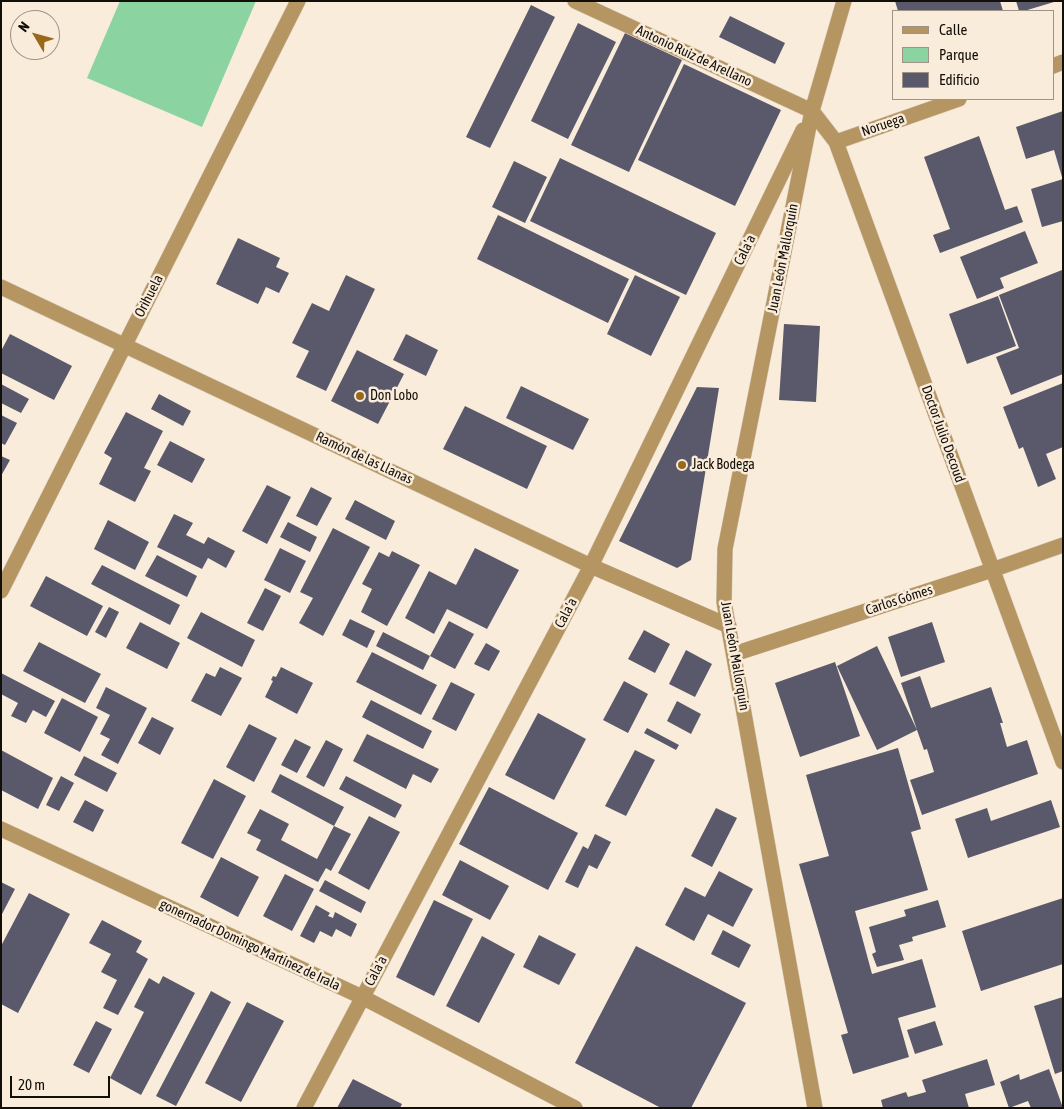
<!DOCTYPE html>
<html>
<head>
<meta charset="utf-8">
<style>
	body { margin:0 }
	#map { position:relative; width:1064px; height:1109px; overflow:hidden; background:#faecda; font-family:"Asap Condensed",sans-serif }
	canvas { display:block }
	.frame { position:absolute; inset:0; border:2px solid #120e08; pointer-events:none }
	.legend { position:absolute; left:892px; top:10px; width:162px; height:90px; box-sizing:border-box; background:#faecda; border:1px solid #9d9386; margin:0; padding:6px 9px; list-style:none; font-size:15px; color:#120e08 }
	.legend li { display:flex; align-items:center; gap:10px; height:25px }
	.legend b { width:25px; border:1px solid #9d9386 }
	.north { position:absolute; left:10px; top:10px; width:50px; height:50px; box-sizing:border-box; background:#faecda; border:1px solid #9d9386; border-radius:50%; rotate:307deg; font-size:14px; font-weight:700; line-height:20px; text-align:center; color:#120e08 }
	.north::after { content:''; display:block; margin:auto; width:18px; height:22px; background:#99691b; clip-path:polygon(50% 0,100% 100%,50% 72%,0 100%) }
	.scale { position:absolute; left:10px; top:1076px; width:100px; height:22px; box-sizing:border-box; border:2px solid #120e08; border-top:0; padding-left:6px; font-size:15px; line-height:18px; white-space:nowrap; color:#120e08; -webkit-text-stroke:4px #faecda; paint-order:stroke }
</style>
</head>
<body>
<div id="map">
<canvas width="1064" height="1109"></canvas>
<div class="frame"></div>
<ul class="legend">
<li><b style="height:6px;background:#b59663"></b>Calle</li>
<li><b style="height:14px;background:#8bd3a0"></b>Parque</li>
<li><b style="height:14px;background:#5a596b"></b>Edificio</li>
</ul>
<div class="north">N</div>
<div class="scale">20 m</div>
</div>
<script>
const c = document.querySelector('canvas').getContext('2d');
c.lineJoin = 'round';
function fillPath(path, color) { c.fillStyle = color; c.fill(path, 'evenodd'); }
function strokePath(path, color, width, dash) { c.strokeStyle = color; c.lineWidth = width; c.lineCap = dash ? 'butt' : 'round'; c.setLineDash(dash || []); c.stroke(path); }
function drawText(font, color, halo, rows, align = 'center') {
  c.font = font + ' "Asap Condensed",sans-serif'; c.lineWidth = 5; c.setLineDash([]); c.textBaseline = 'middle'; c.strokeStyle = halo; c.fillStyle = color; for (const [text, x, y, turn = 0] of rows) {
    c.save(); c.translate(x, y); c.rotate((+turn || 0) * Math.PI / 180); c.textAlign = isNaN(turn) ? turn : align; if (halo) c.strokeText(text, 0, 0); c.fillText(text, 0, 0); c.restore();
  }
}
fillPath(new Path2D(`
	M120,1H256L202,127L87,78Z`), '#8bd3a0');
fillPath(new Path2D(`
	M895,1H1000L1003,11H898Z
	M1016,1H1054V2L1024,11H1019Z
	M531,5L555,17L490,148L466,137Z
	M730,16L785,43L775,64L719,37Z
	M578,23L616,42L568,139L531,121Z
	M625,33L682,60L629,172L571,145Z
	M684,64L781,110L735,206L638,160Z
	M1063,111V177H1062L1054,150L1026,159L1016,127Z
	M979,136L1005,210L1017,206L1023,222L940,253L933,235L950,229L924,157Z
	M560,158L716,233L686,295L530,221Z
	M514,161L547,177L525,223L492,207Z
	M1063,179V221L1042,227L1031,189Z
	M498,215L629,279L608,323L477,259Z
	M1025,231L1038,263L1000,278L1004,288L977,299L960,257Z
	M238,238L280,258L276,267L289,273L279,293L266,287L258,304L216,284Z
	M1062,270L1063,374L1011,395L996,357L1019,348L999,295Z
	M346,275L375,289L326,391L296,377L309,351L292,343L312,303L329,311Z
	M635,275L680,297L651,356L607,334Z
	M998,296L1016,346L967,364L949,314Z
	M784,324L820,326L816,402L779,400Z
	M10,334L72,366L54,400L1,373V351Z
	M406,334L438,350L426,376L393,360Z
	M357,350L404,374L378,424L331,401Z
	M1063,383V447L1046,454L1056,479L1038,487L1023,447L1019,449L1003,407Z
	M1,384L29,399L21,413L1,403Z
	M521,386L589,419L573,450L506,418Z
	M697,387L719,388L691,560L677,568L619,541Z
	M159,394L191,411L183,426L151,409Z
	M465,406L547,446L527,489L443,449Z
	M126,412L163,431L144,468L151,471L135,502L99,484L112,458L104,453Z
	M1,415L17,423L5,445L1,443Z
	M170,441L205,459L192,483L157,465Z
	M1,456L10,460L1,476Z
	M267,485L291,497L267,544L242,531Z
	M311,487L332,498L317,526L296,516Z
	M355,500L395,521L386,540L345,519Z
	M174,514L193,523L186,535L204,544L208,537L235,551L226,568L208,558L202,569L157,547Z
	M108,520L149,542L135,570L94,549Z
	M288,522L317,537L310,552L280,537Z
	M333,528L370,547L323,636L299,623L313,598L300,592Z
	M280,548L306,561L290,593L264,580Z
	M475,548L519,570L487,629L447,609L434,634L405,618L429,571L456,585Z
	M392,551L420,565L387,626L361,612L372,589L362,584L379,552L389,557Z
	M157,555L197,576L187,597L145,576Z
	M102,565L180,605L170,625L91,584Z
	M46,576L103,606L87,636L30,606Z
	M265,588L281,596L263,631L247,623Z
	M109,607L119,612L106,638L95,632Z
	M201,612L255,640L242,667L187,638Z
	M350,619L375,631L367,648L342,635Z
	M449,621L474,634L455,669L430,656Z
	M140,622L180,643L167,669L126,648Z
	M932,622L945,662L901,677L888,637Z
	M644,630L670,644L655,673L628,659Z
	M383,632L430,656L423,670L376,646Z
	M39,642L101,674L85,703L23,671Z
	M486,643L500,651L489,671L474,664Z
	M877,646L917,730L901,683L920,676L931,708L991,687L1003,723H1000L1007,747L1027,740L1038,774L922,815L910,780L934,772L927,749L924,750L917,730L877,750L837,666Z
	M686,650L712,664L695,697L669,684Z
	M372,652L437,685L421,715L356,682Z
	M835,662L860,736L800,757L775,683Z
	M220,667L242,678L221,716L191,701L206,673L215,677Z
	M281,667L313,683L297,714L265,697L273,681L271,680L273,676L276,677Z
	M1,673L55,701L46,717L33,710L26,723L11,716L18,703L1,694Z
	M624,681L648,694L628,733L603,720Z
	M451,682L475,694L456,731L432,719Z
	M106,687L147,708L118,764L101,755L110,739L100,734L110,715L96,708Z
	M62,698L98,717L80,752L44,733Z
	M371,700L432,731L423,749L362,717Z
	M677,701L701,714L691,734L667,721Z
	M538,713L586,739L554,800L505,775Z
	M152,717L174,728L160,755L138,743Z
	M249,724L277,738L254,782L226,767Z
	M647,728L679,745L676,750L644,733Z
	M367,734L439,769L431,783L413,774L406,789L353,761Z
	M295,739L311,747L297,773L281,765Z
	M326,740L343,749L324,787L306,777Z
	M898,748L921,829L911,832L928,890L855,911L872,974L922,959L936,1007L898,1018L909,1057L853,1074L841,1035L848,1033L799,864L829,856L806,775Z
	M1,750L53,778L38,809L1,790Z
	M635,750L655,760L626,816L605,806Z
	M84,756L117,773L107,792L74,775Z
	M280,774L344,807L334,826L271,792Z
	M61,776L74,783L59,811L46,805Z
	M346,776L402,805L395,818L339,789Z
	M214,779L246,796L213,859L181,843Z
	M489,787L578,833L548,890L459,844Z
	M85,800L104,810L93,832L73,822Z
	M1051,800L1060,827L968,858L955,819L987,808L991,821Z
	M716,808L737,818L712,867L691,856Z
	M260,809L289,824L281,840L317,859L334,826L351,834L331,871L326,868L318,882L256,850L261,840L247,833Z
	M369,816L400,832L369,890L338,873Z
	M595,834L611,842L597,869L589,865L578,888L565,882L583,846L588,849Z
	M221,857L259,877L238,917L200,897Z
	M460,860L509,886L490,920L442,895Z
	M719,871L753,889L733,927L708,914L694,941L665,925L685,887L705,897Z
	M285,874L314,889L292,931L263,916Z
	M325,880L366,902L361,913L319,891Z
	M1,882L15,889L1,916Z
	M29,893L70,914L18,1013L1,1004V946Z
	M1063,898V964L981,991L962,931Z
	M434,900L473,919L434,996L396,977Z
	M938,900L946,927L912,937L913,941L899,945L904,960L877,967L872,954L876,952L869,927L906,916L904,910Z
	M316,905L330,913L328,916L333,918L335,912L357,924L351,937L336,929L332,937L320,931L314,943L300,936Z
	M102,920L142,941L136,952L148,959L118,1015L103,1008L117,980L101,972L111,954L89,943Z
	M723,930L751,945L739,968L711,954Z
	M539,935L576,954L559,985L523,967Z
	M482,936L515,954L479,1023L446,1006Z
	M636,946L746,1003L691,1108H661L575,1063Z
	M163,976L195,993L141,1095L110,1078L144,1012L134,1007L149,978L159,984Z
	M211,991L231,1002L176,1106L156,1096Z
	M1063,997V1071L1055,1074L1034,1006Z
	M247,1002L284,1021L241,1102L205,1083Z
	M96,1021L112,1029L89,1073L73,1065Z
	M935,1021L943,1045L915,1054L907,1030Z
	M987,1059L995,1085L965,1094L969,1108H883L881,1100L906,1092L908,1097L926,1092L922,1080Z
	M1049,1069L1063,1108H1031L1028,1101L1009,1108L1000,1082L1019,1074L1020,1080Z
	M353,1079L402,1104L400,1108H337Z`), '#5a596b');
const minor = new Path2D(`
	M575,1L812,111L836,142L1063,762
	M1053,66L1063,62
	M836,142L959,99
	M1,287L591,566L729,626
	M1,591L298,1
	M734,654L992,570L1063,545
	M1,829L362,997L575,1108
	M304,1108L591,566L803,130
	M815,1108L724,602L725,549L812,111L844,1`);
strokePath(minor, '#d5c8b8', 16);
strokePath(minor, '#b59663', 15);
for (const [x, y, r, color] of [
	[360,396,5,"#99691b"],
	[682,465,5,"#99691b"]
]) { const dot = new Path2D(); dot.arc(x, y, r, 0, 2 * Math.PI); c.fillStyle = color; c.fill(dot); strokePath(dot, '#faecda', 2); }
drawText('14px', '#120e08', '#faecda', [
	["Antonio Ruiz de Arellano",694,56,25],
	["Noruega",883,125,-19],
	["Cala'a",745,250,-64],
	["Juan León Mallorquín",783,258,-79],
	["Orihuela",149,296,-63],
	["Doctor Julio Decoud",943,434,70],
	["Ramón de las Llanas",364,458,25],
	["Carlos Gómes",899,600,-18],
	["Cala'a",566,613,-62],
	["Juan León Mallorquín",735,656,80],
	["gonernador Domingo Martínez de Irala",250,945,25],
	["Cala'a",376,971,-62]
]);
drawText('14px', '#120e08', '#faecda', [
	["Don Lobo",370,396],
	["Jack Bodega",692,465]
], 'left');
</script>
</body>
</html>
